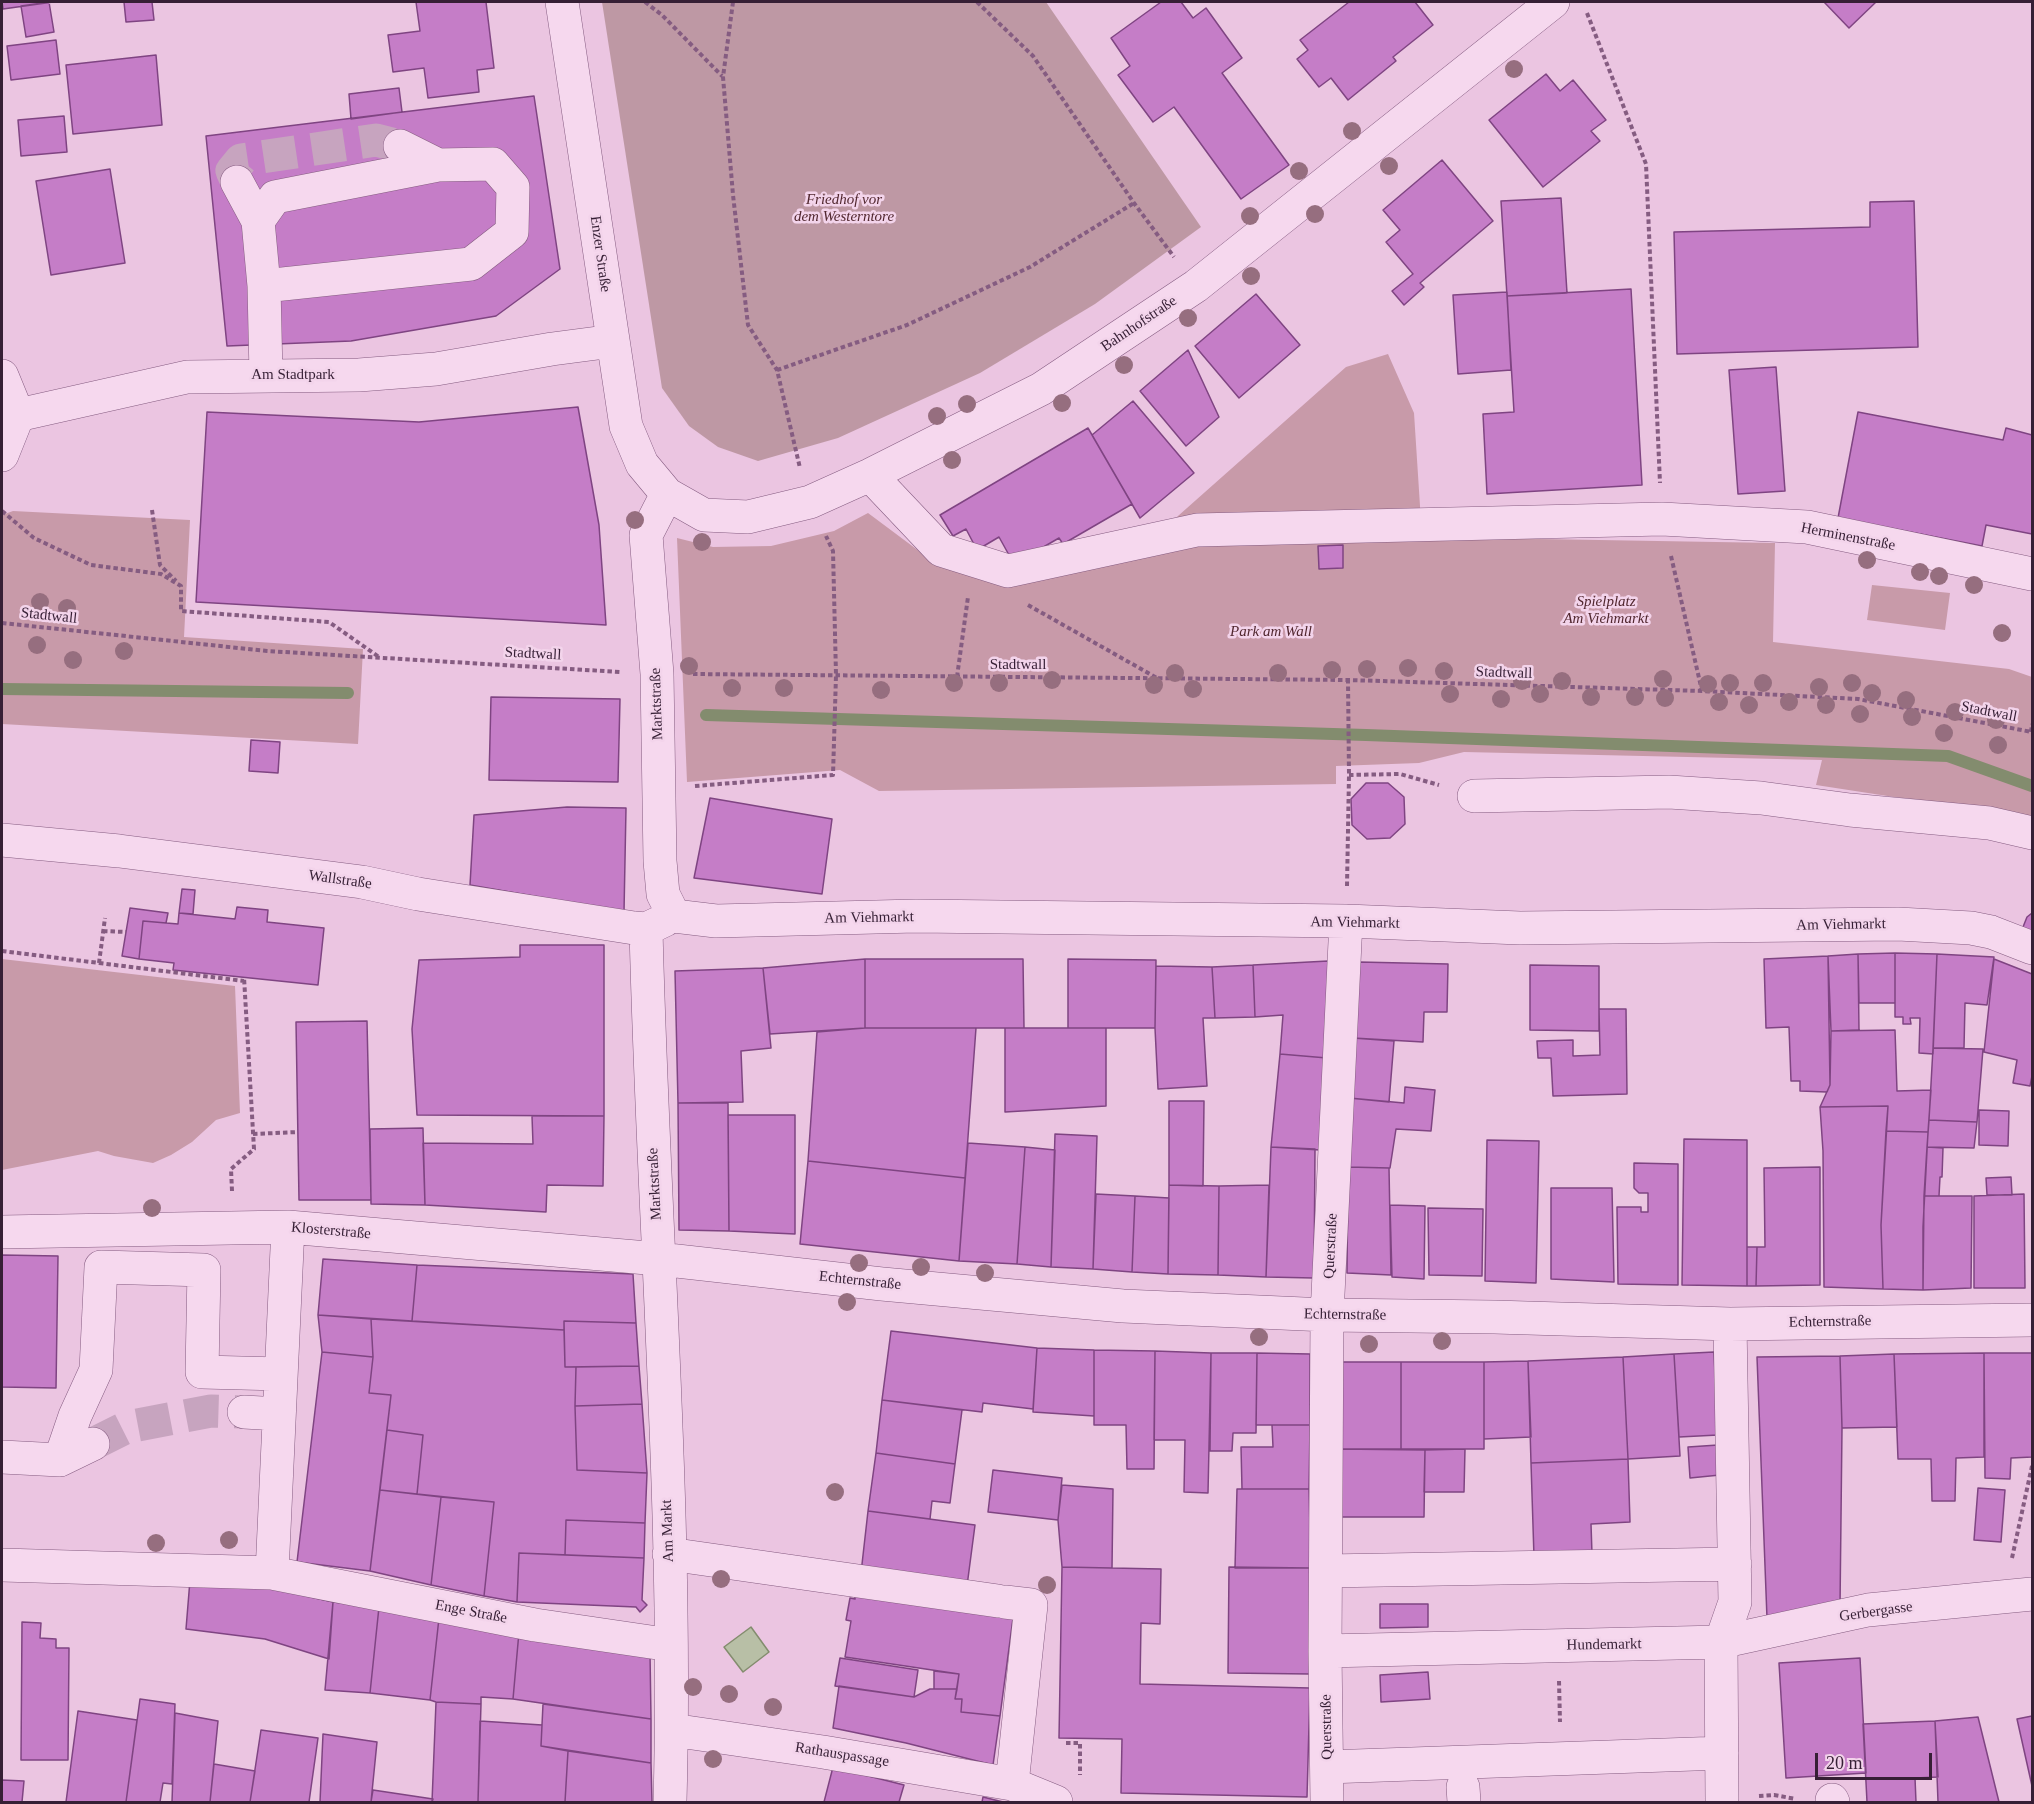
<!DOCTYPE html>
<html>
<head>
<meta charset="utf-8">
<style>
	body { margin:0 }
	#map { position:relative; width:2034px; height:1804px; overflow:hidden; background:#ebc5e1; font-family:Georgia,serif }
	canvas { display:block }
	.frame { position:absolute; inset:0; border:3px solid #361f35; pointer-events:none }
	.scale { position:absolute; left:1815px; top:1753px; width:117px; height:27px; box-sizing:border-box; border:3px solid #361f35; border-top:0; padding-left:8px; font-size:18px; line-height:21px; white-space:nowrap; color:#361f35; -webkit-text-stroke:4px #f3d4eb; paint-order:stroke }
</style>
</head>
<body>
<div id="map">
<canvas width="2034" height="1804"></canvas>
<div class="frame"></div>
<div class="scale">20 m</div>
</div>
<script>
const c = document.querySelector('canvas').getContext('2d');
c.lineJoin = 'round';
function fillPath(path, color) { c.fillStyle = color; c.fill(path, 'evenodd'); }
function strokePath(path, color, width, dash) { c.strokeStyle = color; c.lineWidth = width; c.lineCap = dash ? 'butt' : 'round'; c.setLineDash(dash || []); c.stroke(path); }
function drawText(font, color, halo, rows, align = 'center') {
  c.font = font + ' Georgia,serif'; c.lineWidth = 5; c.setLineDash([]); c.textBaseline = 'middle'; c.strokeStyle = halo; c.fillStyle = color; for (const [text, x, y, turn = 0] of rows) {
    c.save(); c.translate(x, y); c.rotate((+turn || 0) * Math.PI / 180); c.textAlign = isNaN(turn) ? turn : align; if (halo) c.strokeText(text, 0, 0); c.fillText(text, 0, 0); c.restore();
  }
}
fillPath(new Path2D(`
	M1388,354L1414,413L1422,537L1775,543L1773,642L2009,669L2032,677V821L1973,806L1894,797L1816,785L1822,760L1464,752L1419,763L1336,766V784L879,791L840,770L687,782L677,538L713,547L771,546L834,531L868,513L935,563L1134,555L1346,367Z
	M13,511L190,520L184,637L363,649L358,744L2,724V515Z
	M1872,585L1950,593L1945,630L1867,620Z
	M2,959L235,986L240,1113L216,1120L192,1142L171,1155L153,1163L114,1156L98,1151L2,1170Z`), '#c89aa9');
fillPath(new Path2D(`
	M602,2H1046L1201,227L1095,304L980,373L838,438L758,461L718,447L689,426L662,388Z`), '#be98a4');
const water = new Path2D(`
	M751,1627L769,1652L743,1672L724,1647Z`);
fillPath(water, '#b8bfa6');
strokePath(water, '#838c6e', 1.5);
strokePath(new Path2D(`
	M2,689L348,693
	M706,715L1366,735L1948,756L2032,786`), '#838c6e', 12);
const building = new Path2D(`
	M2,2H53L3,9Z
	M49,2L54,32L26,37L21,6Z
	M124,2H152L154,20L126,22Z
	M416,2H486L494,68L477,70L479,92L428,98L424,68L393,72L388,35L420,31Z
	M1161,2H1181L1193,18L1206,8L1242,58L1222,73L1289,165L1241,199L1174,107L1153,122L1118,75L1130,66L1111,38Z
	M1349,2H1415L1433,25L1393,57L1396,61L1348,100L1331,78L1319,87L1297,59L1308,50L1300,40Z
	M1824,2H1876L1849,28Z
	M56,40L60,74L11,80L7,46Z
	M156,55L162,125L73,134L66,65Z
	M1546,74L1560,91L1573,80L1606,120L1591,131L1600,141L1543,187L1489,120Z
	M399,88L402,112L351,119L349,94Z
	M534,96L560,269L496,316L351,341L227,346L206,136Z
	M64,116L67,152L21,156L18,120Z
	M1442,160L1493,221L1420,283L1424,287L1404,305L1392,291L1413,274L1386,242L1400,230L1383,210Z
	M110,169L125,263L51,275L36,181Z
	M1561,198L1567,293L1507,296L1501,201Z
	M1914,201L1918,347L1677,354L1674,232L1870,227V202Z
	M1631,289L1642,485L1487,494L1483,414L1514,412L1507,296Z
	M1507,292L1511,370L1458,374L1453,295Z
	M1256,294L1300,345L1239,398L1195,346Z
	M1188,350L1219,417L1186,446L1140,391Z
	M1776,367L1785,491L1738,494L1729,370Z
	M1133,401L1194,473L1140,518L1092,435Z
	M578,407L599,525L606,625L196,602L207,412L419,422Z
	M1858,412L2003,440L2006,428L2032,435V534L1986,525L1982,546L1838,518Z
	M1088,428L1132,504L1063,544L1059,538L1014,564L999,537L977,550L966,529L953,536L940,515Z
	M1343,545V568L1319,569L1318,546Z
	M491,697L620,699L618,782L489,780Z
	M251,740L280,742L278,773L249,771Z
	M1366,783H1388L1404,797L1405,824L1390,838L1367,839L1352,825L1351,799Z
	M710,798L832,819L822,894L694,878Z
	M567,807L626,808L624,912L470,885L474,815Z
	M182,889L195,890L193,914L179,913Z
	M237,907L268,910L267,922L324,928L318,985L173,970L174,963L139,959L143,921L178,924L179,913L235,919Z
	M130,908L168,913L166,923L143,921L139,959L122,956Z
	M2032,913V942L2024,932L2023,927L2027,917Z
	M520,945H604V1116L417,1115L412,1029L419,960L520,957Z
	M1895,953L1937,954L1933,1054L1919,1053L1920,1018H1910L1911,1024H1903V1017H1895Z
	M1895,953V1003H1859L1858,954Z
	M1858,954L1859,1030L1831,1031L1828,956Z
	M1937,954L1994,957L1987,1005L1965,1003L1964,1048H1933Z
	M1828,956L1830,1085L1827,1092L1800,1091V1081H1791L1789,1027L1766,1028L1764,959Z
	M865,959H1023L1024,1028H865Z
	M865,959V1028L770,1034L763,968Z
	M1068,959L1156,960L1155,1028H1068Z
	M1994,959L2032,974V1076L2030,1086L2013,1083L2017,1060L1984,1052Z
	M1328,961L1327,1058L1280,1054L1283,1015L1255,1017L1253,965Z
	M1359,962L1448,964L1447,1012H1424L1423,1042L1353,1038Z
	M1253,965L1255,1017L1215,1018L1212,967Z
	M1530,965L1599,966V1031L1530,1030Z
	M1156,966L1212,967L1215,1018H1203L1207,1086L1158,1089L1155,1028Z
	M763,968L771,1048L741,1051L743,1102L678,1103L675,971Z
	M1599,1009H1626L1627,1094L1553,1096L1551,1058H1538L1537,1041L1573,1040V1056L1600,1055Z
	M367,1021L371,1200H299L296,1022Z
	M865,1028H976L965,1178L808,1161L817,1032Z
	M1005,1028H1106V1106L1005,1112Z
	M1895,1030L1897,1091L1931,1090L1928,1132L1886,1131L1888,1106L1820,1107L1830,1085L1831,1031Z
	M1353,1038L1394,1041L1389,1102L1349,1098Z
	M1933,1048L1983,1049L1977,1122L1929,1120Z
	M1280,1054L1327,1058L1320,1150L1271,1147Z
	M1405,1087L1435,1090L1431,1131L1396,1129L1390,1168L1348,1167L1349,1098L1404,1103Z
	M1169,1101H1204L1203,1186L1169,1185Z
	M678,1103H728L729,1231L679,1230Z
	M1888,1106L1881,1225L1883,1289L1824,1287L1823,1151L1820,1107Z
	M1979,1110L2009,1111L2008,1146L1979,1145Z
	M728,1115H795V1234L729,1231Z
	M532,1116H604L603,1186L547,1185L546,1212L425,1205L423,1143L533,1144Z
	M1929,1120L1977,1122L1974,1148L1927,1147Z
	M423,1128L425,1205L371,1204L370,1129Z
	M1886,1131L1928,1132L1923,1227V1290L1883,1289L1881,1225Z
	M1055,1134L1097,1136L1093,1269L1051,1267Z
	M1684,1139L1747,1140V1286L1682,1285Z
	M1487,1140L1539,1141L1536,1283L1485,1281Z
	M968,1143L1025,1147L1017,1264L959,1261Z
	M1025,1147L1055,1150L1051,1267L1017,1264Z
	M1271,1147L1315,1149L1314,1278L1266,1277Z
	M1927,1147L1943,1148L1942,1177H1940L1939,1196H1924Z
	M808,1161L965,1178L959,1261L800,1244Z
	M1634,1163L1678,1164V1285L1618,1284L1617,1207H1641V1212H1648V1193H1639L1634,1188Z
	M1348,1167L1389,1168L1391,1275L1347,1273Z
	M1820,1167V1285L1756,1286L1757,1247H1765L1764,1168Z
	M2011,1177L2012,1195H1987L1986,1178Z
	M1169,1185L1219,1186L1218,1275L1168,1274Z
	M1269,1185L1266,1277L1218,1275L1219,1186Z
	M1551,1188H1612L1614,1282L1551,1279Z
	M1096,1194L1135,1196L1132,1272L1093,1269Z
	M2024,1194L2025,1288H1974V1196Z
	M1135,1196L1169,1198L1168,1274L1132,1272Z
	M1924,1196H1972L1971,1288L1923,1290Z
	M1390,1205L1425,1206L1424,1279L1392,1277Z
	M1428,1208L1483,1209L1482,1276L1429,1275Z
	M1747,1247H1757L1756,1286H1747Z
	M2,1255L58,1256L56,1388L2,1387Z
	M323,1259L417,1265L412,1321L318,1315Z
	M417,1265L633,1274L636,1323L564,1321V1330L412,1321Z
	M318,1315L371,1319L373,1357L322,1352Z
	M371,1319L564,1330L565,1367H576L575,1406L577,1470L647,1473L645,1523L566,1520L565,1555L519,1553L517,1602L484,1596L494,1502L417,1494L423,1435L387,1430L391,1395L369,1393L373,1357Z
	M564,1321L636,1323L639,1366L565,1367Z
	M891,1331L1037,1348L1033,1409L983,1403L982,1412L882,1400Z
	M1037,1348L1094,1350V1416L1033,1412Z
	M1094,1350L1155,1351L1154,1469H1127L1126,1425H1094Z
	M1155,1351L1211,1353L1208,1493L1184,1492L1185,1440H1154Z
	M322,1352L373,1357L369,1393L391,1395L370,1571L297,1562Z
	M1714,1352L1718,1435L1679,1437L1674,1354Z
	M1211,1353H1257L1256,1433H1233L1232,1451H1210Z
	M1257,1353L1310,1354V1425H1256Z
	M1984,1353V1457L1956,1458L1955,1501H1932L1931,1459H1898L1894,1354Z
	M1984,1353H2032V1457L2011,1458L2010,1479L1985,1478Z
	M1674,1354L1680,1456L1628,1459L1623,1357Z
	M1894,1354L1897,1427L1842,1428L1840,1356Z
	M1840,1356L1842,1428L1840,1606L1767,1618L1757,1357Z
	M1623,1357L1628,1459L1531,1463L1528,1361Z
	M1528,1361L1531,1437L1484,1439V1362Z
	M1338,1362H1401V1449H1338Z
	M1401,1362H1484V1449H1401Z
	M639,1366L642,1404L575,1406L576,1367Z
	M882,1400L962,1410L955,1464L876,1453Z
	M642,1404L647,1473L577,1470L575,1406Z
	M1272,1425H1310L1309,1489H1242L1241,1447H1273Z
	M387,1430L423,1435L417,1494L380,1490Z
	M1718,1445L1720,1475L1690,1478L1688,1447Z
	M1338,1449L1425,1450L1424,1517H1337Z
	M1465,1449L1464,1492H1424L1425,1450Z
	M876,1453L955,1464L950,1503L932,1501L930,1519L868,1511Z
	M1628,1459L1630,1522L1591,1524L1592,1554L1534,1557L1531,1463Z
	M993,1470L1062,1478L1058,1520L988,1512Z
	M1062,1485L1113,1489L1112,1568L1062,1567L1058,1520Z
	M1978,1488L2005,1490L2001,1542L1974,1540Z
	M1237,1489H1309L1311,1568H1235Z
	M380,1490L441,1497L431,1585L370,1571Z
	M441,1497L494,1502L484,1596L431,1585Z
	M868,1511L975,1525L967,1586L861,1573Z
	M566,1520L645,1523L644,1558L565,1555Z
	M519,1553L644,1558L642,1600L647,1605L640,1612L636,1607L517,1602Z
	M1062,1567L1161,1569L1160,1624L1141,1623L1140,1684L1310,1688L1307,1797L1121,1793L1122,1739L1059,1738Z
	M1229,1567L1311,1568L1310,1674L1228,1673Z
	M190,1580L267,1587L333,1602L329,1659L265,1639L186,1629Z
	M855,1595L1013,1618L1000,1716L961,1712L962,1699H955L959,1674L845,1657L851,1621L846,1620L850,1598L855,1599Z
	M333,1602L379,1607L370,1693L325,1690Z
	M1380,1604H1428V1627L1380,1628Z
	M379,1607L439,1618L430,1700L370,1693Z
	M439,1618L519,1632L513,1699L481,1697V1704L436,1702L430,1700Z
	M22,1622L41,1623L40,1638L56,1639V1648H69L68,1760H21Z
	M519,1632L650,1653L651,1719L513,1699Z
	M840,1658L918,1670L914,1697L835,1686Z
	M1860,1658L1866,1773L1786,1778L1779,1663Z
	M934,1671L959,1674L957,1689H934Z
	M1428,1672L1430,1699L1381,1702L1380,1675Z
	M839,1686L914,1697L930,1689H957L955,1699H962L961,1712L1000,1716L993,1765L906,1743L833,1728Z
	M140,1699L175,1704L172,1784L163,1783L160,1802H126Z
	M436,1702L481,1704L478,1802H432Z
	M543,1704L651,1719V1763L541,1746Z
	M78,1711L137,1720L126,1802H66Z
	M175,1713L218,1721L210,1802H172Z
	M2032,1716V1786L2017,1719Z
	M1978,1717L1999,1802H1938L1935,1721Z
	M480,1721L542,1725L541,1746L568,1751L565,1802H478Z
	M1935,1721L1938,1777L1915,1778L1916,1802H1867L1863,1724Z
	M261,1730L318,1738L309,1802H250Z
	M323,1734L377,1742L371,1802H320Z
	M568,1751L651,1763L652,1802H565Z
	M214,1764L255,1771L250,1802H210Z
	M833,1767L904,1785L899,1802H824Z
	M2,1780L24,1781L22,1802H2Z
	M373,1790L433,1799L432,1802H371Z
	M983,1797L1003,1802H982Z`);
fillPath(building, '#c57dc7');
strokePath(building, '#7f4482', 1.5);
strokePath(new Path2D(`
	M237,182L232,171L241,160L376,140L400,146
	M93,1444L127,1427L211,1411L244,1412`), '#c7a4bf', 33, [33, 16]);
const minor = new Path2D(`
	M562,2L626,426L642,464L667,494L704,515L748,517L810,502L870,475L1041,389L1196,286L1553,2
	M400,146L438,165
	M237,182L258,221
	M264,286L471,264L512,232L513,187L493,164L438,165L275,197L258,221L264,286L266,375
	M2,376L18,415
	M2,455L18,415L187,377L359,375L436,369L552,349L613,341
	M870,475L941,550L1008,571L1197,530L1662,519L1807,527L2032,574
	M667,494L646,535L657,674L660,861L663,894L674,916
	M1474,796L1669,792L1761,798L1850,810L1989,823L2032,833
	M2,840L119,851L362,882L418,894L634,928L646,929L665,920
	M674,916L716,921L916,916L1346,921L1520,928L1898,924L1971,928L1991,932L2032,948
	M646,929C653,1220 678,1511 670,1802
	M2,1232L288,1227L659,1259L882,1284L1123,1306L1327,1315L1494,1317L1730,1324L2032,1320
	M244,1412L279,1414
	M2,1457L60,1460L75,1416L96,1370L101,1267L204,1270L202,1372L281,1374
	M60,1460L93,1444
	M669,1554L998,1601
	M2,1565L272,1573L535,1625L671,1645
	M1326,1571L1735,1564
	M272,1573L288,1227
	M1005,1602L1031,1605L1012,1784
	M1325,1651L1721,1642L1868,1610L2032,1594
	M672,1730L823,1752L1012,1784L1056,1802
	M1327,1767L1722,1753
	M1463,1787L1464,1802
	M1832,1800L1833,1802
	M1327,1802L1325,1651L1327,1315L1346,921
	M1722,1802L1721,1642L1735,1602L1730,1324`);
strokePath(minor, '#855c81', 34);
strokePath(new Path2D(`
	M645,2L662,15L722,76
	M733,2L723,77L733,195L748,325L777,370L800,468
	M977,2L1033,56L1134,203L1174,257
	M1587,13L1646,164L1660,483
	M777,370L907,325L1030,267L1134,203
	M152,510L160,565L176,581
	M2,511L34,538L91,565L161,574L181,586V611L329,622L379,657
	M1671,556L1702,691
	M1028,605L1157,678
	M2,623L267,651L620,672
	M693,674L1348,680L1702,691L1858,699L2032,732
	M957,677L968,597
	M2031,732L2032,724
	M1349,775L1400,774L1439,785
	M695,786L833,775L836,675L833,551L826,536
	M1347,886L1349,775L1348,680
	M103,931L126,932
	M2,951L99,963L105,918
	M99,963L244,981
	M253,1134L298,1132
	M232,1191L231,1169L254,1149L244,977
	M2012,1558L2032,1466
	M1559,1681L1560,1722
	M1066,1743H1080V1775
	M1759,1796L1774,1795L1796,1799`), '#855c81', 4, [4.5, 3]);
strokePath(minor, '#f6d8ee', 33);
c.fillStyle = '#966e7f';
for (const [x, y] of [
	[1514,69],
	[1352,131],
	[1389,166],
	[1299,171],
	[1315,214],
	[1250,216],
	[1251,276],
	[1188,318],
	[1124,365],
	[1062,403],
	[967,404],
	[937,416],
	[952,460],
	[635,520],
	[702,542],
	[1867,560],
	[1920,572],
	[1939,576],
	[1974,585],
	[40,602],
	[67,608],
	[2002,633],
	[37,645],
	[124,651],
	[73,660],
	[689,666],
	[1408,668],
	[1367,669],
	[1332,670],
	[1444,671],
	[1175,673],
	[1278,673],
	[1663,679],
	[1052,680],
	[1522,681],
	[1562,681],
	[954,683],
	[999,683],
	[1730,683],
	[1763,683],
	[1852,683],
	[1708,684],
	[1154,685],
	[1819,687],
	[732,688],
	[784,688],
	[1193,689],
	[881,690],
	[1872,693],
	[1450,694],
	[1540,694],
	[1591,697],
	[1635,697],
	[1665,698],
	[1501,699],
	[1906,700],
	[1719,702],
	[1789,702],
	[1749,705],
	[1826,705],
	[1955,712],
	[1860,714],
	[1912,717],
	[1996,720],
	[1944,733],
	[1998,745],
	[152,1208],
	[859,1263],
	[921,1267],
	[985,1273],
	[847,1302],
	[1259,1337],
	[1442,1341],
	[1369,1344],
	[835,1492],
	[229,1540],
	[156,1543],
	[721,1579],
	[1047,1585],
	[693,1687],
	[729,1694],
	[773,1707],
	[713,1759]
]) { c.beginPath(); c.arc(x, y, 9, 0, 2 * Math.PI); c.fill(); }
drawText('italic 15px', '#51272f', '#f3d4eb', [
	["Friedhof vor",844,200],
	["dem Westerntore",844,217],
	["Spielplatz",1606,602],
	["Am Viehmarkt",1606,619],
	["Park am Wall",1271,632]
]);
drawText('15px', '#361f35', '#f3d4eb', [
	["Enzer Straße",600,254,82],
	["Bahnhofstraße",1139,324,-34],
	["Am Stadtpark",293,375],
	["Herminenstraße",1848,537,11],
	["Stadtwall",49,616,6],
	["Stadtwall",533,654,3],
	["Stadtwall",1018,665],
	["Stadtwall",1504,673,2],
	["Marktstraße",657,704,-92],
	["Stadtwall",1989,712,11],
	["Wallstraße",340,880,8],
	["Am Viehmarkt",869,918,-1],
	["Am Viehmarkt",1355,923,1],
	["Am Viehmarkt",1841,925,-1],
	["Marktstraße",655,1184,-93],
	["Klosterstraße",331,1231,5],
	["Querstraße",1331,1246,-87],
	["Echternstraße",860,1281,6],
	["Echternstraße",1345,1315,1],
	["Echternstraße",1830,1322,-1],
	["Am Markt",668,1531,-92],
	["Enge Straße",471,1612,11],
	["Gerbergasse",1876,1612,-8],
	["Hundemarkt",1604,1645,-1],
	["Querstraße",1327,1727,-91],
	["Rathauspassage",842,1755,9]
]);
</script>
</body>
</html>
